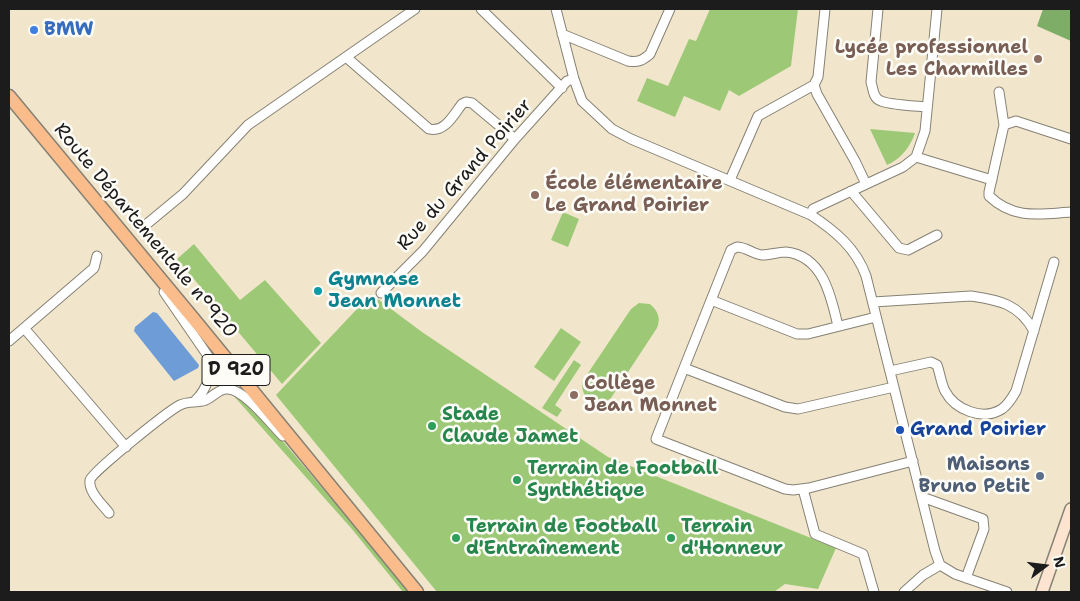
<!DOCTYPE html>
<html>
<head>
<meta charset="utf-8">
<style>
	body { margin:0 }
	#map { position:relative; width:1080px; height:601px; overflow:hidden; background:#f1e6cc; font-family:"Shantell Sans",sans-serif }
	canvas { display:block }
	.frame { position:absolute; inset:0; border:10px solid #1c1c1c; pointer-events:none }
	.north { position:absolute; left:1020px; top:541px; width:50px; height:50px; -webkit-text-stroke:4px #fdfcf7; paint-order:stroke; rotate:75deg; font-size:14px; font-weight:700; line-height:20px; text-align:center; color:#1c1c1c }
	.north::after { content:''; display:block; margin:auto; width:18px; height:22px; background:#1c1c1c; clip-path:polygon(50% 0,100% 100%,50% 72%,0 100%) }
</style>
</head>
<body>
<div id="map">
<canvas width="1080" height="601"></canvas>
<div class="frame"></div>
<div class="north">N</div>
</div>
<script>
const c = document.querySelector('canvas').getContext('2d');
c.lineJoin = 'round';
function fillPath(path, color) { c.fillStyle = color; c.fill(path, 'evenodd'); }
function strokePath(path, color, width, dash) { c.strokeStyle = color; c.lineWidth = width; c.lineCap = dash ? 'butt' : 'round'; c.setLineDash(dash || []); c.stroke(path); }
function drawText(font, color, halo, rows, align = 'center') {
  c.font = font + ' "Shantell Sans",sans-serif'; c.lineWidth = 5; c.setLineDash([]); c.textBaseline = 'middle'; c.strokeStyle = halo; c.fillStyle = color; for (const [text, x, y, turn = 0] of rows) {
    c.save(); c.translate(x, y); c.rotate((+turn || 0) * Math.PI / 180); c.textAlign = isNaN(turn) ? turn : align; if (halo) c.strokeText(text, 0, 0); c.fillText(text, 0, 0); c.restore();
  }
}
fillPath(new Path2D(`
	M710,9H798L791,66L739,96L729,90L720,111L684,96L675,117L637,101L647,78L668,86L689,39L696,41Z
	M870,129L915,133C910,147 901,159 887,165Z
	M563,212L579,219L568,247L551,240Z
	M194,244L240,300L265,280L321,343L282,384L177,259Z
	M371,294L422,332L608,457L836,548L818,589L785,584L774,592H437L276,395Z
	M639,303L650,304C658,311 661,318 657,328L611,398C596,410 581,399 582,382L631,309Z
	M561,328L581,342L554,381L534,367Z
	M574,360L581,365L555,405L562,410L557,417L542,408Z
	M232,394L243,399L280,438L410,592H403L351,528Z`), '#9dc977');
fillPath(new Path2D(`
	M1043,9H1071V41L1037,26Z`), '#7ead68');
fillPath(new Path2D(`
	M153,312L157,313L199,365L198,368L174,381L134,331L135,327Z`), '#6d9cd6');
const street = new Path2D(`
	M481,9L562,88
	M556,9L574,79L582,101L612,129L631,139L811,215C835,231 856,248 866,276L935,551L940,565L955,574L1007,592
	M878,9L871,82C873,88 873,97 879,100C886,105 918,106 927,107
	M562,34L628,61C638,63 643,60 650,54L670,9
	M346,57L429,129C445,133 454,114 462,104L466,102L472,103L515,139
	M814,85L817,94L855,161L866,184
	M999,92L1004,125
	M1071,139L1016,121L1004,125L989,192V196C1014,220 1040,214 1071,212
	M916,157L992,180
	M730,180L758,116L814,85L818,77L825,9
	M851,191L899,248L908,250L937,235
	M811,215L813,209L903,167L916,157L925,131L937,9
	M142,228L183,194L248,125L415,9
	M164,292L208,356C212,374 208,388 195,401
	M381,293L423,251L515,139L567,81L574,79
	M711,300L797,334H808L876,317
	M873,302L971,296C999,300 1019,304 1034,331
	M24,328L126,447
	M9,341L94,268L97,256
	M684,368L731,250L737,247C746,247 753,254 762,255C770,255 778,252 786,252C823,256 831,296 838,326
	M890,371L931,362L937,365C940,373 941,383 945,391C955,410 983,421 1002,409C1009,404 1012,398 1016,391L1054,262
	M894,387L798,409L785,407L684,368L656,439L785,489L793,490L809,488L913,461
	M803,489L815,534L863,554L874,592
	M922,497L983,519L984,529L966,578
	M109,513C103,505 88,492 90,480C92,472 168,411 180,405C188,401 195,403 203,401C212,399 217,389 227,389C243,388 271,424 283,436
	M904,592L923,575L940,565`);
const secondary = new Path2D(`
	M1042,592L1071,509`);
const primary = new Path2D(`
	M9,96L197,323L417,592`);
strokePath(street, '#868174', 11);
strokePath(secondary, '#868174', 14);
strokePath(primary, '#868174', 15);
strokePath(street, '#fff', 9);
strokePath(secondary, '#fde4d1', 11);
strokePath(primary, '#fabc8b', 12);
for (const [x, y, r, color] of [
	[34,30,5,"#3f7fe0"],
	[1038,59,5,"#8d6e63"],
	[535,195,5,"#8d6e63"],
	[318,291,5,"#0f9aa8"],
	[574,395,5,"#8d6e63"],
	[432,426,5,"#2e9e5b"],
	[900,430,5,"#1a4fb4"],
	[1040,476,5,"#5c6f8a"],
	[517,480,5,"#2e9e5b"],
	[456,538,5,"#2e9e5b"],
	[671,538,5,"#2e9e5b"]
]) { const dot = new Path2D(); dot.arc(x, y, r, 0, 2 * Math.PI); c.fillStyle = color; c.fill(dot); strokePath(dot, '#fdfcf7', 2); }
for (const [x, y, w] of [
	[236,370,68]
]) { const box = new Path2D(); box.roundRect(x - w / 2, y - 15.5, w, 31, 4); c.fillStyle = '#fdfcf7'; c.fill(box); strokePath(box, '#1c1c1c', 1); }
drawText('bold 18px', '#1c1c1c', null, [
	["D 920",236,370]
]);
drawText('bold 19px', '#366cbe', '#fdfcf7', [
	["BMW",44,30]
], 'left');
drawText('bold 19px', '#785e54', '#fdfcf7', [
	["Lycée professionnel",1028,48,"right"],
	["Les Charmilles",1028,70,"right"],
	["École élémentaire",545,184],
	["Le Grand Poirier",545,206],
	["Collège",584,384],
	["Jean Monnet",584,406]
], 'left');
drawText('19px', '#1c1c1c', '#fdfcf7', [
	["Rue du Grand Poirier",465,175,-49],
	["Route Départementale n°920",145,231,50]
]);
drawText('bold 19px', '#0d838f', '#fdfcf7', [
	["Gymnase",328,280],
	["Jean Monnet",328,302]
], 'left');
drawText('bold 19px', '#27864d', '#fdfcf7', [
	["Stade",442,415],
	["Claude Jamet",442,437],
	["Terrain de Football",527,469],
	["Synthétique",527,491],
	["Terrain de Football",466,527],
	["d'Entraînement",466,549],
	["Terrain",681,527],
	["d'Honneur",681,549]
], 'left');
drawText('bold 19px', '#164399', '#fdfcf7', [
	["Grand Poirier",910,430]
], 'left');
drawText('bold 19px', '#4e5e75', '#fdfcf7', [
	["Maisons",1030,465],
	["Bruno Petit",1030,487]
], 'right');
</script>
</body>
</html>
